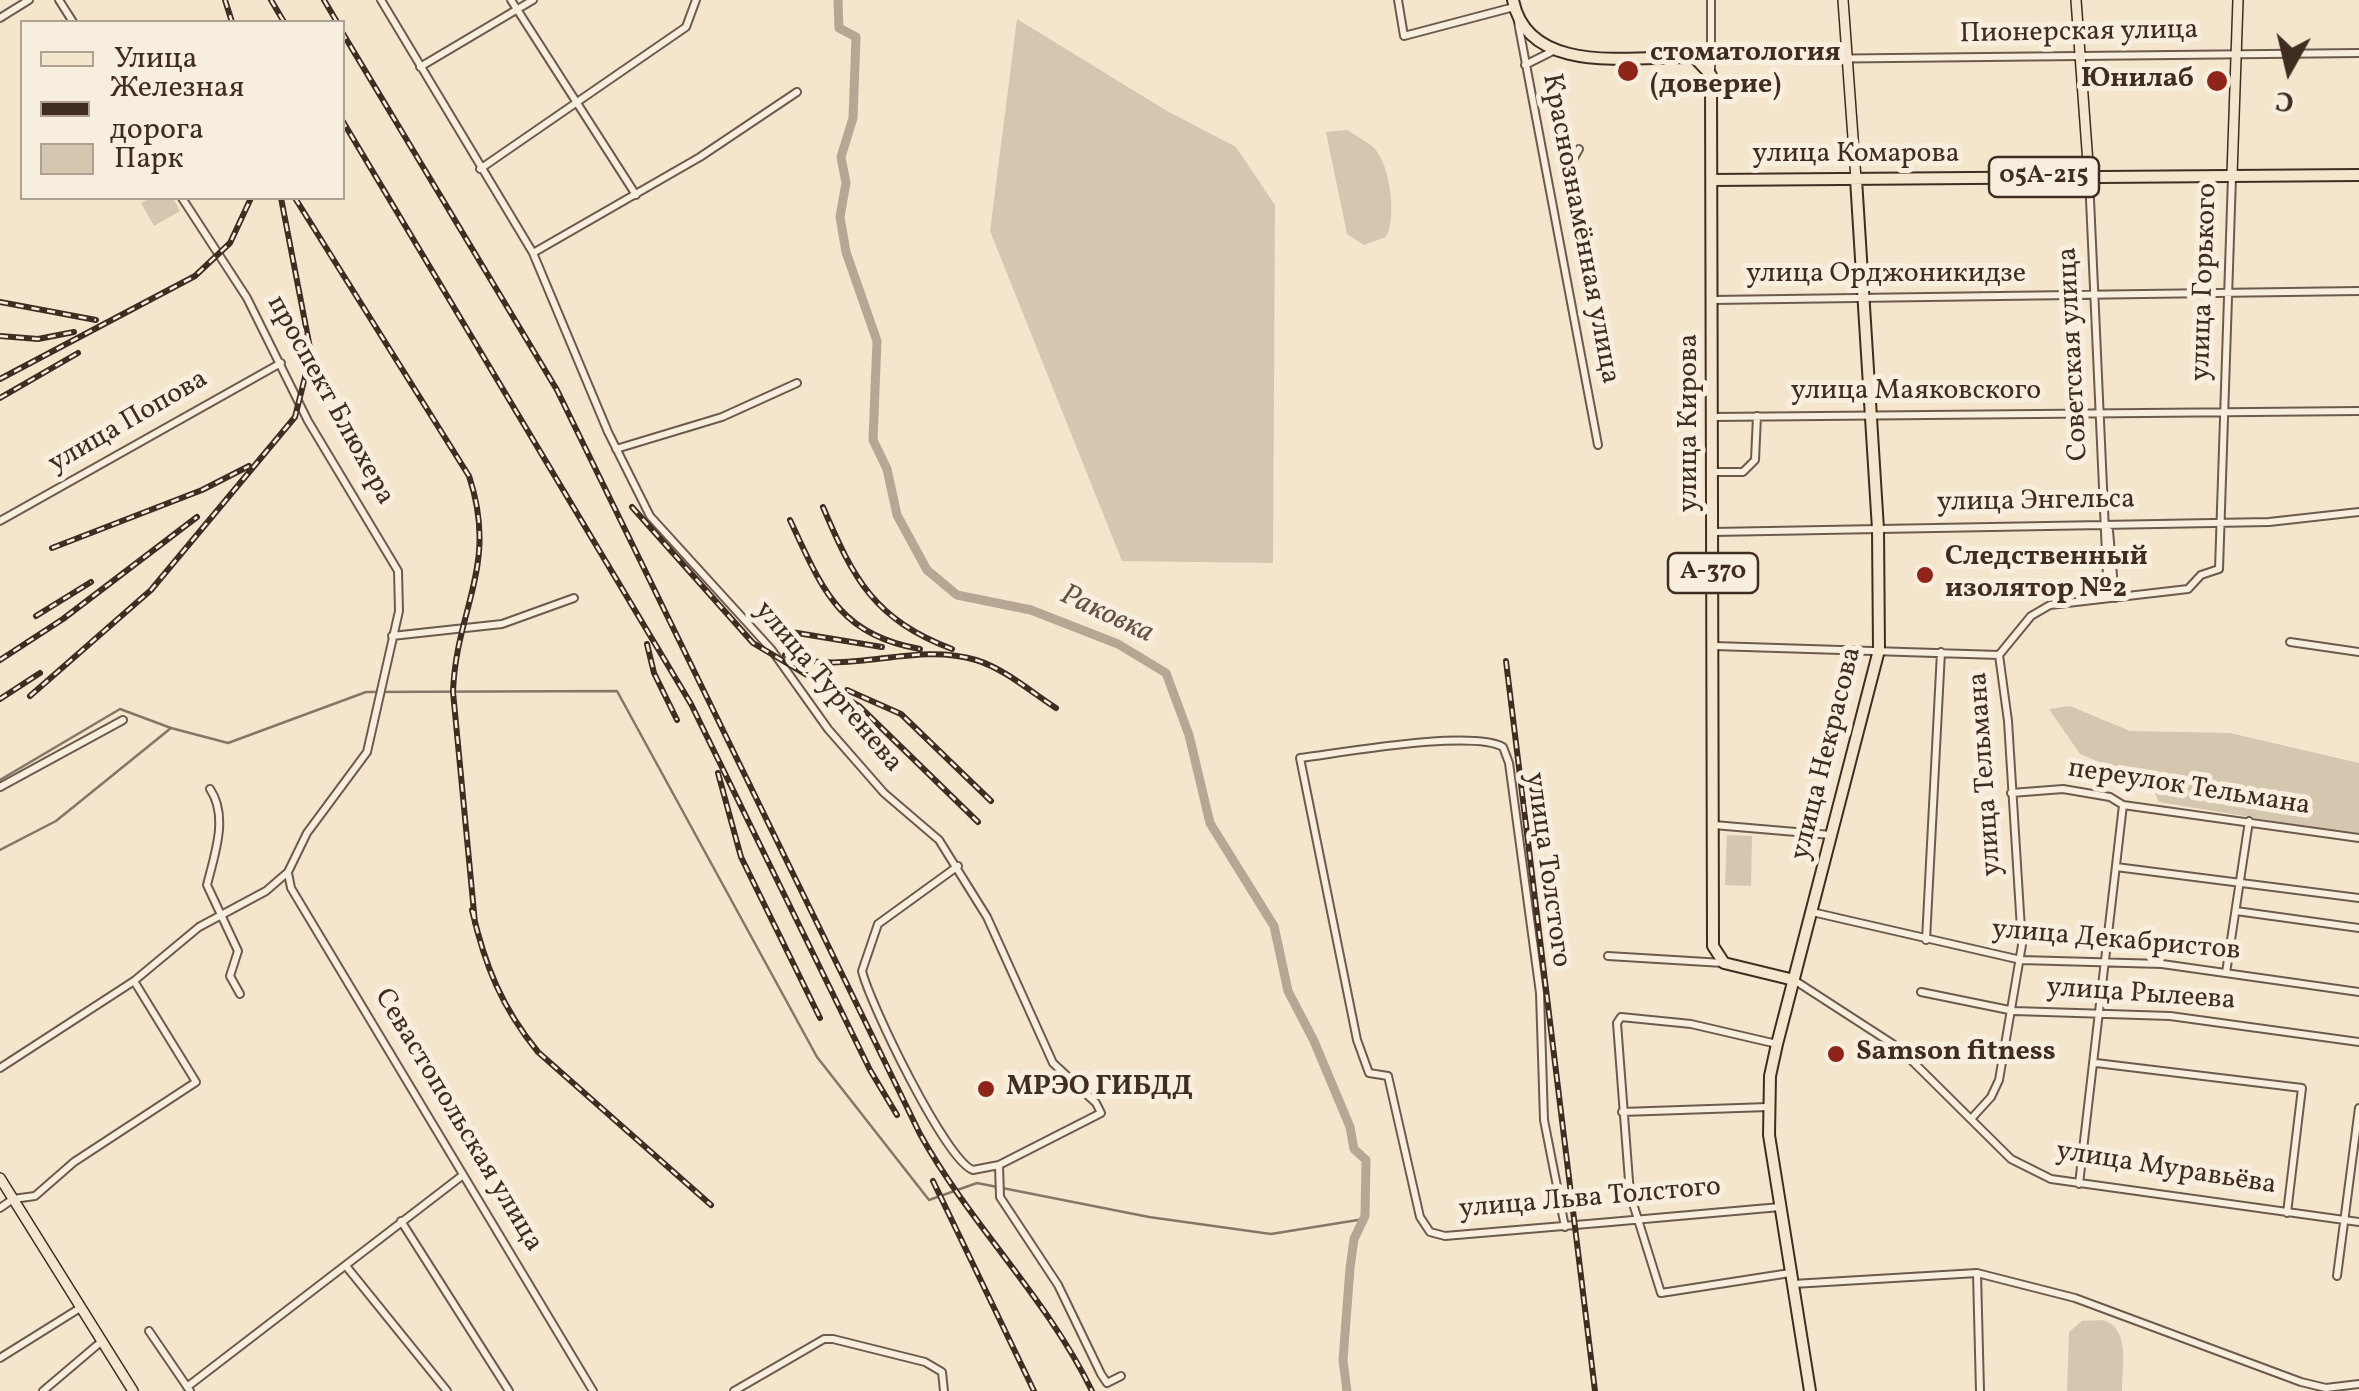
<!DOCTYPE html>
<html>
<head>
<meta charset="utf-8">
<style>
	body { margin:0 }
	#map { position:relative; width:2359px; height:1391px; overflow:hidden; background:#f4e5cd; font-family:Vollkorn,serif }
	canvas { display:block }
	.legend { position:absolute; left:20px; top:20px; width:325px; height:180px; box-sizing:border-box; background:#f8eede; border:2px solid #aea192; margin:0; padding:12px 18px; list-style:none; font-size:30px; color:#3f2d21 }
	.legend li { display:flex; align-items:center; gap:20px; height:50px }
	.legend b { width:50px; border:2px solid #aea192 }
	.north { position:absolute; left:2239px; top:20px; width:100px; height:100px; -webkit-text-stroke:8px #f8eede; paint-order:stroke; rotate:188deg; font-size:28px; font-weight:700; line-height:40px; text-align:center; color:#3f2d21 }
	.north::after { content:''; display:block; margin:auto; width:35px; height:45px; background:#3f2d21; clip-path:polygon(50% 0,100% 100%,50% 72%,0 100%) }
</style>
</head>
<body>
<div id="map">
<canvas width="2359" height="1391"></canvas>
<ul class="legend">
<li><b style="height:12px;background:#f4e5cd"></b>Улица</li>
<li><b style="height:12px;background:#3f2d21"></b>Железная дорога</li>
<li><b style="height:28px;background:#d5c6b0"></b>Парк</li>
</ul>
<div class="north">С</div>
</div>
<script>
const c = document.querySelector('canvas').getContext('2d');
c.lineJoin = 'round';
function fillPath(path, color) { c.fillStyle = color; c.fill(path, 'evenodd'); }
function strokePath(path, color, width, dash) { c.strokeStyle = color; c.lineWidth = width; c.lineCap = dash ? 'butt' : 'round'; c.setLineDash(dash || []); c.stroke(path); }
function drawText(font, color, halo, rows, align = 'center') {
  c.font = font + ' Vollkorn,serif'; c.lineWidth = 10; c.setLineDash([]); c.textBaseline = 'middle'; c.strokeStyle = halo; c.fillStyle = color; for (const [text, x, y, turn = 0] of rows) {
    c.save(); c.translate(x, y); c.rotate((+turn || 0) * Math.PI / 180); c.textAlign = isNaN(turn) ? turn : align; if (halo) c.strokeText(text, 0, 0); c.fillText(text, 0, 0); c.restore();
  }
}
fillPath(new Path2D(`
	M1017,19L1167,111L1236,147L1275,205L1273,563L1122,561L990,231Z
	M1347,130C1356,136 1368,142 1375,149C1390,166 1397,217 1386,237L1364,245L1347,234L1326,132Z
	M150,198H173L180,211L154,226L141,203Z
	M2070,706L2130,731L2230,733L2359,763V835L2159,802L2150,783L2080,754L2049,709Z
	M1727,835L1752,836L1751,886L1725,885Z
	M2102,1320C2131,1327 2122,1367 2122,1391H2067L2069,1332L2082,1321Z`), '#d5c6b0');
strokePath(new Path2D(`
	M0,780L120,709L171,728
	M0,850L56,821L171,728L228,743L366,692L617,691L817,1057L929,1200L977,1183L1149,1217L1271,1234L1364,1219`), '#867665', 2.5);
strokePath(new Path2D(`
	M838,0L839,28L856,37L853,118L841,157L846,183L840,217L846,252L877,341L873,440L887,469L897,515L927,570L957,595L1031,610L1118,644L1166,673L1189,735L1210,823L1274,926L1288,991L1314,1041L1350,1127L1354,1149L1366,1160L1365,1216L1354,1239L1350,1268L1343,1360L1347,1391`), '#b6a693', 9);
const minor = new Path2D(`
	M59,0L73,22
	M381,0L533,253L608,432L650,516L771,649L828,729L884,793L939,840L987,917L1053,1063L1096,1103L1101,1113L999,1165L973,1170C946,1161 870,1004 862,971L878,924L958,866
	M511,0L636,195
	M1398,0L1404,36L1514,7
	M0,18L29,0
	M1518,22L1598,445
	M1695,57L1756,58
	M1800,59L2359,53
	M1525,65L1553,51
	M420,67L533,0
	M1711,73V0
	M480,169L686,27L696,0
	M1567,170L1579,149
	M2089,177L2108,598
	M533,253L700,157L797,92
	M1713,300L2359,291
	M1713,417L2359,411
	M616,449L722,417L797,383
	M1713,472H1743L1755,460L1757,416
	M0,521L281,363
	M2109,531L2115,598
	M1713,532L2269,522L2359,512
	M392,636L502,624L574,598
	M2290,642L2359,652
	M1714,646L1999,655
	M1999,655L2031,616L2050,605L2188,589L2201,575L2219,569L2232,177
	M0,787L123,720
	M210,789C229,817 214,856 207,885L238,951L230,976L240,994
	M2011,793L2063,789L2110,797L2123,805L2359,838
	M1714,825L1831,835
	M2116,867L2359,898
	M288,873L291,888L593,1391
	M2236,911L2359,928
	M1812,912L2021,960L2162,964L2359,992
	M1926,940L1941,652
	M1608,956L1723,963
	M2226,973L2249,821
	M1794,980L1899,1048L2011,1159L2051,1179L2359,1222
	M1921,992L2014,1011L2170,1016L2359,1042
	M1777,1044L1691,1024L1621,1017L1617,1023L1630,1194L1661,1293L1790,1273
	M2096,1063L2302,1088L2287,1213
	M0,1068L134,981L199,927L266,891L288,872L307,833L367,752L399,611L398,571L308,421L247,298L182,198
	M1622,1112L1768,1107
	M1971,1119L1991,1097L1999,1080L2022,945L2008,721L1999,655
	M999,1165L1000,1197L1058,1285L1101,1374L1107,1383L1121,1376
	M2079,1184L2123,805
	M0,1208L13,1199L35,1196L74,1162L196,1082L134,981
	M401,1221L509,1391
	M1565,1227L1544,1120L1540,993L1509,763L1503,747C1472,729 1341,753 1300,758L1357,1040L1369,1073L1388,1076L1420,1217L1430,1232L1445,1236C1557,1227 1668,1217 1780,1207
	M346,1266L447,1391
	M1977,1273L1980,1391
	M2337,1276L2359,1108
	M1793,1284L1977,1273L2075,1298L2301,1382L2326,1388L2359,1384
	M149,1331L190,1391
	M0,1358L80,1308
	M187,1387L463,1175
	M43,1391L102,1341
	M734,1391L824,1339H833L925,1362L942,1372L944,1391`);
const major = new Path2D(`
	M1843,0L1856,179
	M2076,0L2089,177
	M2232,175L2238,0
	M0,1178L133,1391`);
const highway = new Path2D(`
	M1513,0C1528,77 1634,56 1694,57L1711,75L1713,946L1724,963L1794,980
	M1712,180L2359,175
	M1810,1391L1769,1135L1770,1076L1777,1044L1879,650L1878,529L1856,179`);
strokePath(minor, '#6c5b4c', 10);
strokePath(major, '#3f2d21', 12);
strokePath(highway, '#3f2d21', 14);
strokePath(minor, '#f8eede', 6);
strokePath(major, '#f4e5cd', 9);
strokePath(highway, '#f4e5cd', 10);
const rail = new Path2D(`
	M225,0L232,22
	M271,0L284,22
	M324,0L337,22
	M342,32L557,390L920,1134C970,1224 1047,1298 1092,1391
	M342,120L691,704L870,1070L897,1115
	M295,198L469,476C499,566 456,608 453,692L475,923
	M0,302L96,320
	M0,336L38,339L74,332
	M0,379L195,276L230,243L251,198
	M0,398L78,353
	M632,507L753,643L859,706L978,822
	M823,507C854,580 874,619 952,649
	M790,520C822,588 838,635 920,649
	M52,548L202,490L249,466
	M759,614L785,631L882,647
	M36,616L91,582
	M647,644L654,673L677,720
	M785,655C848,677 912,641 976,660C1005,669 1031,692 1056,708
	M0,660L63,619L197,517
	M1506,661L1595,1391
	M847,690L901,714L991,801
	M30,696L151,590L295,417L311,353L281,198
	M0,699L40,673
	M718,773L741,857L820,1018
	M472,910C485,966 502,1008 538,1052L711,1205
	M933,1181L1034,1391`);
strokePath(rail, '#3f2d21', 6);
strokePath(rail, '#f8eede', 2.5, [8]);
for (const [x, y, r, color] of [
	[1628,71,12,"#8f2418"],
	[2217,81,12,"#8f2418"],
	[1925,575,10,"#8f2418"],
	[1836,1054,10,"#8f2418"],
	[986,1089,10,"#8f2418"]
]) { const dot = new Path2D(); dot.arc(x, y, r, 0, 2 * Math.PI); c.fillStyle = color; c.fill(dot); strokePath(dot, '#f8eede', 4); }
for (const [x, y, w] of [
	[2044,177,110],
	[1713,573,90]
]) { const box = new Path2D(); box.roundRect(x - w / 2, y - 20, w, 40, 8); c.fillStyle = '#f8eede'; c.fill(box); strokePath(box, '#3f2d21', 2.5); }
drawText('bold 25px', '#3f2d21', null, [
	["05А-215",2044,177],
	["А-370",1713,573]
]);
drawText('28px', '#3f2d21', '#f8eede', [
	["Пионерская улица",2079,34,-1],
	["улица Комарова",1856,156],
	["Краснознамённая улица",1579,229,79],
	["улица Орджоникидзе",1886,276],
	["улица Горького",2206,282,-88],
	["Советская улица",2075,354,-93],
	["улица Маяковского",1916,393],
	["проспект Блюхера",329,401,61],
	["улица Попова",129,423,-30],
	["улица Кирова",1691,423,-90],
	["улица Энгельса",2036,503,-1],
	["улица Тургенева",827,688,50],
	["улица Некрасова",1828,754,-76],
	["улица Тельмана",1987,774,-94],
	["переулок Тельмана",2189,789,9],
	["улица Толстого",1546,870,82],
	["улица Декабристов",2116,942,5],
	["улица Рылеева",2141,996,4],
	["Севастопольская улица",457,1121,59],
	["улица Муравьёва",2166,1170,9],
	["улица Льва Толстого",1590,1200,-5]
]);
drawText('bold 28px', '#3f2d21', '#f8eede', [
	["стоматология",1650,55],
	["(доверие)",1650,87],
	["Юнилаб",2194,81,"right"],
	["Следственный",1945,559],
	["изолятор №2",1945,591],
	["Samson fitness",1856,1054],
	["МРЭО ГИБДД",1006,1089]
], 'left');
drawText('italic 30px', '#635143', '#f8eede', [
	["Раковка",1106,616,25]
]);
</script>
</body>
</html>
